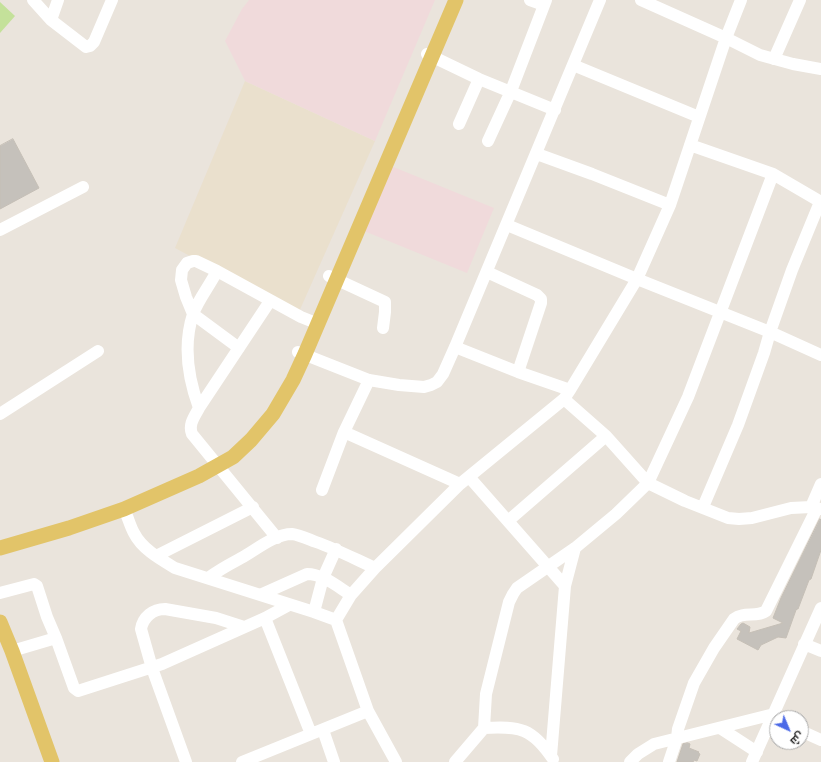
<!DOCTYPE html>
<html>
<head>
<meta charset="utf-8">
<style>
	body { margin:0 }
	#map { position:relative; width:821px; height:762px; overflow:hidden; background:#eae4dc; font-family:"Source Sans 3",Cairo,sans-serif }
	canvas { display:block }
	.north { position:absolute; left:769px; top:710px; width:40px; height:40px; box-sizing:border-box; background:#fff; border:1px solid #a9a9a9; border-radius:50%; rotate:136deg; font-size:11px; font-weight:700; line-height:16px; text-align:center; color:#292929 }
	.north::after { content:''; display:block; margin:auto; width:14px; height:18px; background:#4c6ae7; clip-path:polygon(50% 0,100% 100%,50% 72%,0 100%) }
</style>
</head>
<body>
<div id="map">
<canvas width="821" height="762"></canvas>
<div class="north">ش</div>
</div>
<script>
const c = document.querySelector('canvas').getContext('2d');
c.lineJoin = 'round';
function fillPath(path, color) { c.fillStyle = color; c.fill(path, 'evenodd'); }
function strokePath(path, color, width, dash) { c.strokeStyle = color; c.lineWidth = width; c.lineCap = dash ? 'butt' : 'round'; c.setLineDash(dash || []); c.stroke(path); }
fillPath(new Path2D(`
	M245,81L375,141L298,314L175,248Z`), '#eae0cd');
fillPath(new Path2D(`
	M249,0H435L375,141L245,81L225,41L242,9Z
	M391,166L494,208L467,273L364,231Z`), '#f0dadb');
fillPath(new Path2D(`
	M0,2L15,16L0,33Z`), '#c4e19a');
const building = new Path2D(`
	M13,139L39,188L0,209V146Z
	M820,519L821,520V550L811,579L809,580L798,609H797L796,610L786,638L778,637L761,645L758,650L737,639L741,631L737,629L741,624L743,623L750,627L749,633L783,623L773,618L781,598Z
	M688,743L690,744L689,748L699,752L698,753L700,754L697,761L694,760L693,762H677L683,744Z`);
fillPath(building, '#c5c1bb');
strokePath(building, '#c5bfb6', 1);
strokePath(new Path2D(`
	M33,0L51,20L86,47L90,46L94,42L112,0
	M530,0L544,5
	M641,0L726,38L760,55L793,64L821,69
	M51,20L58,0
	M427,54L479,79L555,110
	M774,59L800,0
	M573,65L699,117
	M459,124L479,79
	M488,141L511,91L546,0
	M690,145L773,174L821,202
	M537,154L592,174L670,205
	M507,225L637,279L770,332L821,355
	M0,230L83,187
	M487,272L537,295L541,299V303L518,372
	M329,276L385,302V312L383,328
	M270,301L199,408C195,416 188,424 192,434L277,538
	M455,347L518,372L570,390
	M239,348L193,314L186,297L181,280L182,270L187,263L193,261H196L217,271L301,317L311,321
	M298,352L369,380L399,385L424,387L431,385L437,382L443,374L455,347L600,0
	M369,380L344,432L460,484
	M564,399L606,436L648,483L685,501L728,518L739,519L752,518L791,508L811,507L821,509
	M199,408C188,378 183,345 193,314C198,300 210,285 217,271
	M0,414L98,351
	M470,478L565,586L551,756
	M322,490L344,432
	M703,507L738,425L764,353L770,332L792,270L820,202
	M811,507L821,484
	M124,509C128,517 130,526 134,533C142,549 160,559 175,568L314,612L336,620L368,711L396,762
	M508,521L606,436
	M156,556L253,507
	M208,578C220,569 230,564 243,557C257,549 275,534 292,534C300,535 308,539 316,542C336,549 355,559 375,568
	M565,586L575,548
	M0,593L34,584L37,586L47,617L56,638L74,688L78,691L162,664L265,618L289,605
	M260,595L307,574C323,574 338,587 351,595
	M314,612L323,578L336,549
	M265,618L311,734
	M336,620L351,595L375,568L460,484L564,399L570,390L637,279L670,205L726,38L741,0
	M804,644L821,651
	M12,651L56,638
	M484,728L486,694L509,602L513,594L517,588L575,548L616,514L648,483L688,397L773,174
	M720,728L757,752
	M323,730L334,762
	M801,731L821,740
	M186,762L152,668L141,629C143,617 153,609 165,609L216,618L244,627
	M242,762L368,711
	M455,762L484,728C520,726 532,728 553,759
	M630,762L638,754L654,744L774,714
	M669,762L677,738L678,729L694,683L714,648L734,619C744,611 756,618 766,611L817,508
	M752,762L821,608`), '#fff', 12);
strokePath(new Path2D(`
	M0,548L69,528L124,509L199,476L233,457L251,440L273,414L293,380L305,354L456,0
	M0,622L12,651L52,762`), '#e2c469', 15);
</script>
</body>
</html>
